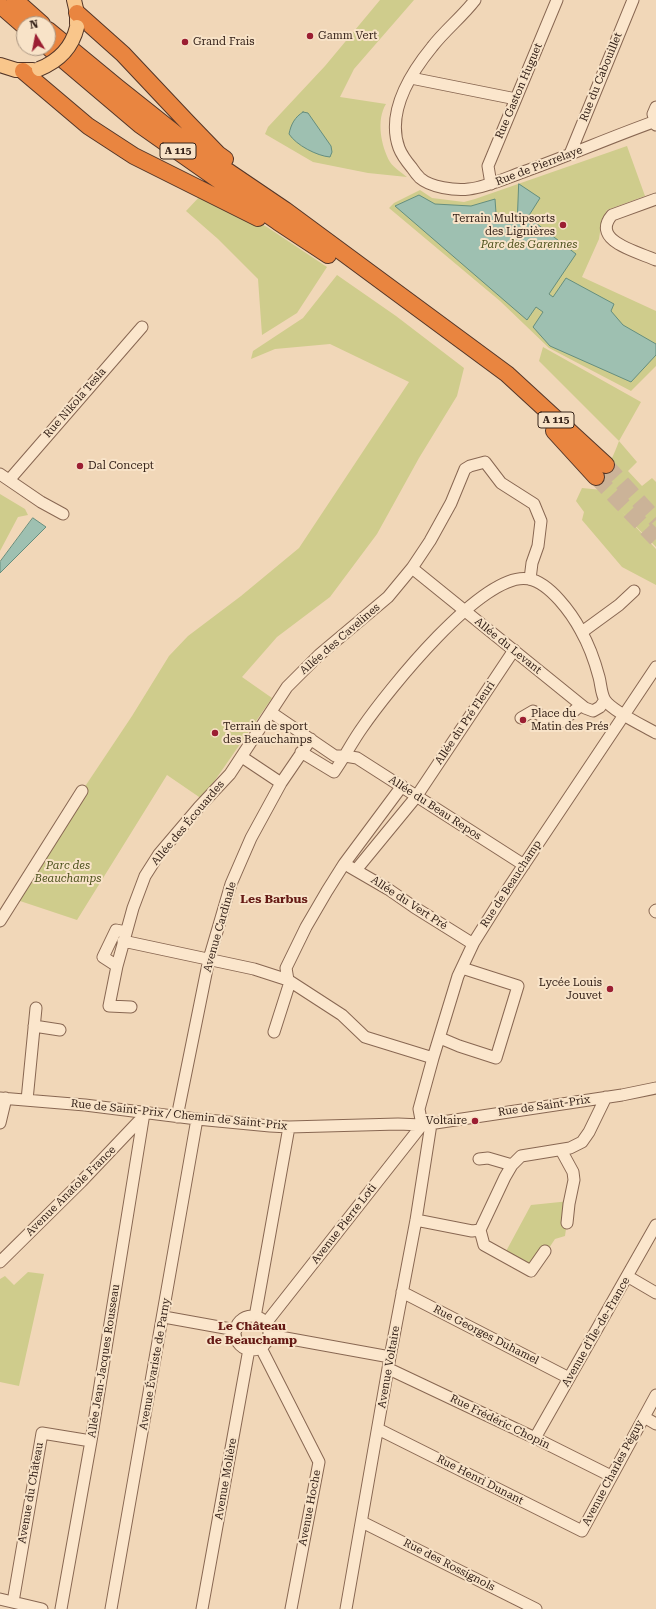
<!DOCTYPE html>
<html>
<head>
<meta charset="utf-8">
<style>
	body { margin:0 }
	#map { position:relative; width:656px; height:1609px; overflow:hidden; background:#f1d7b8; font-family:"Roboto Serif",serif }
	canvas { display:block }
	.north { position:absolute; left:16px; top:16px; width:40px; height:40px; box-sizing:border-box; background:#f8e3c8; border:1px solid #aa9682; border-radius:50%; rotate:350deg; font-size:11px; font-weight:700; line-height:16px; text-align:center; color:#352219 }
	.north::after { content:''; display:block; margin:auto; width:14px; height:18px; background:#9b1e32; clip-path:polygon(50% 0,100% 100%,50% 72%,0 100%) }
</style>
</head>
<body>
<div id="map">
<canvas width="656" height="1609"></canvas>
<div class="north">N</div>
</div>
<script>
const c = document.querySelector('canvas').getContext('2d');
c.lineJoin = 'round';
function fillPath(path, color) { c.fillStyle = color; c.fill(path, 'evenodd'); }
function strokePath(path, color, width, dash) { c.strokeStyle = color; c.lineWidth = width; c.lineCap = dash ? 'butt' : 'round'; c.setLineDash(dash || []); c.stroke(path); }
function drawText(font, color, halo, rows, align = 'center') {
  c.font = font + ' "Roboto Serif",serif'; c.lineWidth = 4; c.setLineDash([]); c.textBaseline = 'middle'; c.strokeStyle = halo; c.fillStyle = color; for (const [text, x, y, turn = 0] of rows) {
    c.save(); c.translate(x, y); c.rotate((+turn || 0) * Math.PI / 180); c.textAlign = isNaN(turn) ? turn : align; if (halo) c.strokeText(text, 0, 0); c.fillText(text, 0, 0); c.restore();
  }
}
fillPath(new Path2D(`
	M380,0H414L354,69L340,97L386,104C376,120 381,146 390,162C394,168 402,173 407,177L368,173L313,162L265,134L268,127L325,66Z
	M627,146L645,196L607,210L602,219L599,239L582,277L656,311V366L631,391L549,348L500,301L389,208L394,203L420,190L432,198L464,202L475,199Z
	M202,194L267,227L327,267L297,313L262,335L258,279L218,239L186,211Z
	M337,275L396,316L464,368L457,396L419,458L377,534L330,597L277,637L242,677L272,698L202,799L167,775L77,920L14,899L82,791L132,716L169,656L188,636L241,596L299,548L409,382L330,344L275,349L251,359L253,351L303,318Z
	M543,347L641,402L619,441L637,462L628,471L642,486L652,478L656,482V547L622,512L656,549V585L622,567L582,520L584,512L576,501L582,488L602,490L592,480C608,471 613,457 619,441L539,361Z
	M0,494L25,509L28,515L18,517L0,551Z
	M570,1201L565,1236L555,1239L547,1251L527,1264L504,1255L531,1205Z
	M28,1272L44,1274L19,1386L0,1382V1279L5,1276L14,1285Z`), '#cfcc8c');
const water = new Path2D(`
	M303,112L308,113L331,146L332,152L330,157C317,156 296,145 289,134C291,124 295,117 303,112Z
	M519,184L540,198L528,217L576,254L549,294L553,297L566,278L614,304L611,311L623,325L656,344V355L631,382L550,346L533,327L543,312L536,307L527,320L395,206L419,195L435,204L471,206L495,199L496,213L517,217Z
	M33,518L46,527L0,573V562Z`);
fillPath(water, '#9ec0b1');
strokePath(water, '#658e7e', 1);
strokePath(new Path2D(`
	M606,465L656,520
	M596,477L656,539`), '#cbb398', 16, [16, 8]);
const minor = new Path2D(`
	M475,0C462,17 445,30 432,47C410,74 386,112 399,148C402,156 407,162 412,168C414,171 417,175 420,178C430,187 455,191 469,189C487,187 506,178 523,172C568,156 611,137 656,121
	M411,78L516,99
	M656,107L653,114L656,125
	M570,154L633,0
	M491,184L488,166L557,0
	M656,199L612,215C590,241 638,252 656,260
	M0,474L41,502L63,514
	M10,479L142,327
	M412,568L585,708L593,711L600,707L605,700
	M582,632L619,605L634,591
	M272,713L335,756H345L357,758L524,865
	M521,718L533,711L556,724L561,722L581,705
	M301,752L334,772C344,758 352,742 362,728C386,693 484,569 529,579C550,583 572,614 581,631C589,645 595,662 599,677C601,684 601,694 605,700C612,711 644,726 656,733
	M242,757L281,783
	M350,867L388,889L414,907L470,942H474
	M356,870L416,797L514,650
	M656,910L655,911L656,912
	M0,921L82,791
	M123,941L254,969L288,980L342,1015L365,1037L433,1058
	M117,966L103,957L116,930L126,932
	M288,980L286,968L306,927L327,891L344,864L402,786
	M131,1007L109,1006L117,966L133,908L145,876L159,854L199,807L230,774L287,687L319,655L388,597L412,568L430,541L451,503L465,469L470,466L485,462L501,483L534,504L541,521L538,546L532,563L530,579
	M34,1026L60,1030
	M274,1032L290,982
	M440,1038L459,1046L496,1058L518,986L462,968
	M0,1098L85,1105L197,1119L270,1126L289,1127L398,1124L422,1125L622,1095L656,1088
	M27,1100L36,1008
	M177,1117L209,959L231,884L251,838L281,783L311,739
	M0,1123L6,1098
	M561,1150L573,1172L574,1180L569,1204L567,1223
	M479,1159L488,1158L512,1165
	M416,1220L472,1231L480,1230L505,1177L512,1165L521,1156L570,1148L582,1142L589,1132L606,1097
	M480,1230L484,1245L531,1271L545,1251
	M0,1262L81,1182L138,1122L143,1119
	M627,1276L656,1293
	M402,1292L569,1378
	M235 1333a17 17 0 1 1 34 0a17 17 0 1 1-34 0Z
	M164,1317L236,1330
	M255,1317L289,1127
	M266,1323L422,1125L419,1109L433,1058L458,976L474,942L501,899L656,667
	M269,1335L390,1357
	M261,1348L319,1462L291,1609
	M389,1369L535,1438L611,1476
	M644,1417L656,1424
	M378,1429L582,1531L656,1395
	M535,1438L656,1225
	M362,1522L536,1609
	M0,1599L42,1609
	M13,1602L42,1433L91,1441
	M61,1609L91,1441L144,1113
	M111,1609L197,1119
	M202,1609L249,1349
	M346,1609L390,1357L416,1220L431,1124`);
const major = new Path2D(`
	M74,0L77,13V24
	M0,65L16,70H33`);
const highway = new Path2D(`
	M15,0L42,24
	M0,5L24,26
	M77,13L123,54L187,122L218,154L225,159
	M48,30L117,87L195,149L285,210L507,374L606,465
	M48,47L140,125L278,222L328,255
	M23,71L88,126L134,156L258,218
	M554,431L596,477`);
strokePath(minor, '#886752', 13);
strokePath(major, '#543628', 16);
strokePath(highway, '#543628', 18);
strokePath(minor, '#fbe6cc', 11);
strokePath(major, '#f9c68b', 14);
strokePath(highway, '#e98540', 16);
const majorBridge = new Path2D(`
	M39,69C59,61 72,48 77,27`);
strokePath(majorBridge, '#543628', 16, []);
strokePath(majorBridge, '#f9c68b', 14);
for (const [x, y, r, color] of [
	[310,36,4,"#9b1e32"],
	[185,42,4,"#9b1e32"],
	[563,225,4,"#9b1e32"],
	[80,466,4,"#9b1e32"],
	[523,720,4,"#9b1e32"],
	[215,733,4,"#9b1e32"],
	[610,989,4,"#9b1e32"],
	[475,1121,4,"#9b1e32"]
]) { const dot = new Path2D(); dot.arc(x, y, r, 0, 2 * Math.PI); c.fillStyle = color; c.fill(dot); strokePath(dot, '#f8e3c8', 1.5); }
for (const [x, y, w] of [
	[178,151,36],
	[556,420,36]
]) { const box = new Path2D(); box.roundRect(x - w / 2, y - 8, w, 16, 3); c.fillStyle = '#f8e3c8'; c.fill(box); strokePath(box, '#352219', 1); }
drawText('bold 10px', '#352219', null, [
	["A 115",178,151],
	["A 115",556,420]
]);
drawText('11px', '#352219', '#f8e3c8', [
	["Gamm Vert",318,36],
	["Grand Frais",193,42],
	["Terrain Multipsorts",555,219,"right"],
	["des Lignières",555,232,"right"],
	["Dal Concept",88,466],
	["Place du",531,714],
	["Matin des Prés",531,727],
	["Terrain de sport",223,727],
	["des Beauchamps",223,740],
	["Lycée Louis",602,983,"right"],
	["Jouvet",602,996,"right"],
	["Voltaire",467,1121,"right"]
], 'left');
drawText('11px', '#352219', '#f8e3c8', [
	["Rue du Cabouillet",601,77,-68],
	["Rue Gaston Huguet",519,91,-67],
	["Rue de Pierrelaye",539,166,-21],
	["Rue Nikola Tesla",75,403,-49],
	["Allée des Cavelines",340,639,-41],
	["Allée du Levant",508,646,39],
	["Allée du Pré Fleuri",465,723,-56],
	["Allée du Beau Repos",435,808,33],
	["Allée des Écouardes",188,823,-50],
	["Rue de Beauchamp",511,884,-57],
	["Allée du Vert Pré",409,903,33],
	["Avenue Cardinale",220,927,-74],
	["Rue de Saint-Prix",544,1106,-8],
	["Rue de Saint-Prix / Chemin de Saint-Prix",179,1115,6],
	["Avenue Anatole France",71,1191,-45],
	["Avenue Pierre Loti",344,1224,-52],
	["Avenue d'Île-de-France",596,1332,-60],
	["Rue Georges Duhamel",486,1335,27],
	["Allée Jean-Jacques Rousseau",104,1361,-81],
	["Avenue Évariste de Parny",155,1364,-80],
	["Avenue Voltaire",389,1367,-80],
	["Rue Frédéric Chopin",500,1422,26],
	["Avenue Charles Péguy",613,1473,-62],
	["Avenue Molière",226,1479,-80],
	["Rue Henri Dunant",480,1480,27],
	["Avenue du Château",31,1493,-80],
	["Avenue Hoche",310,1508,-79],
	["Rue des Rossignols",449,1565,27]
]);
drawText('italic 11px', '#4e531e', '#f8e3c8', [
	["Parc des Garennes",529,245],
	["Parc des",68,866],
	["Beauchamps",68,879]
]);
drawText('bold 12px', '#651a15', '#f8e3c8', [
	["Les Barbus",274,899],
	["Le Château",252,1326],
	["de Beauchamp",252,1340]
]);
</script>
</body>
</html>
